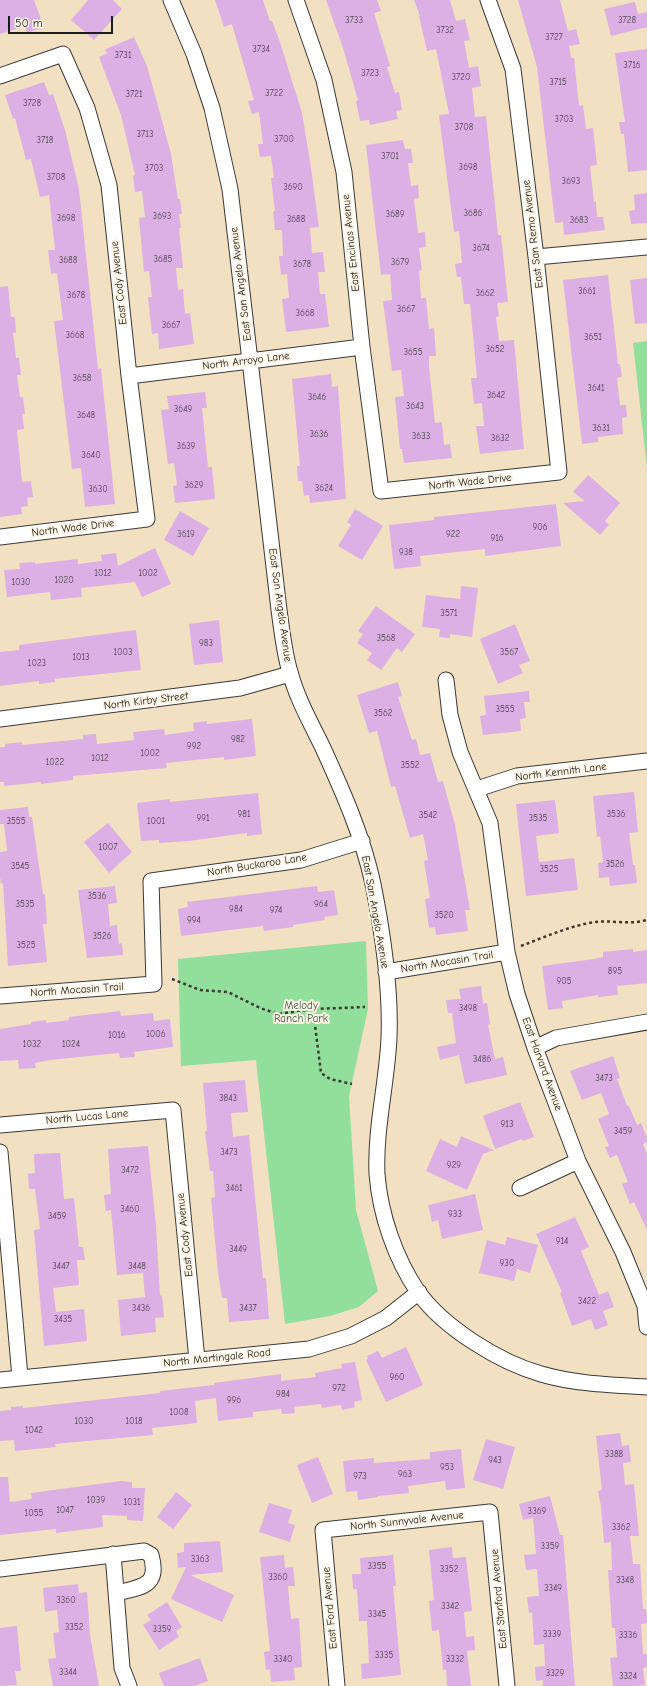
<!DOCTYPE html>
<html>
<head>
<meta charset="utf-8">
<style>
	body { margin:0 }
	#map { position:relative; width:647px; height:1686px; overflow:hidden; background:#f2e0c2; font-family:"Comic Neue",sans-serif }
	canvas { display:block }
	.scale { position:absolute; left:8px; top:16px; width:105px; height:18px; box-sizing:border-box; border:2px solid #1c1c1c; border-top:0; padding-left:5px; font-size:12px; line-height:14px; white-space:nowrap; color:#1c1c1c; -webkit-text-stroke:3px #fcf5e5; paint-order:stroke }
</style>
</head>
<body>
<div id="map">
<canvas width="647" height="1686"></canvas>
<div class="scale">50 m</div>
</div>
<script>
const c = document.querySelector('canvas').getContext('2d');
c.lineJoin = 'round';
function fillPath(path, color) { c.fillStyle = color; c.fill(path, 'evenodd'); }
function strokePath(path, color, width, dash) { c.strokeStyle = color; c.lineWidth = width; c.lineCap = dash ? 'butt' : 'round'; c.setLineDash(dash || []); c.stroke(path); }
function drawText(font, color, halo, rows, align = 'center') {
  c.font = font + ' "Comic Neue",sans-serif'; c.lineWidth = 4; c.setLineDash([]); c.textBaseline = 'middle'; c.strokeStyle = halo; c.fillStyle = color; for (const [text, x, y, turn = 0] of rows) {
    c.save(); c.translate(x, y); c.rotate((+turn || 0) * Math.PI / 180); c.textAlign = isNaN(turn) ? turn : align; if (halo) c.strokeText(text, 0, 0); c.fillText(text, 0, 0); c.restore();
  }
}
fillPath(new Path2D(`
	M647,341V468L633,343Z
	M366,941L368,1009L349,1096L356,1210L378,1291L359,1307L330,1316L285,1324L256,1060L181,1066L178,959Z`), '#92de9b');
fillPath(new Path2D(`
	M0,0H34L44,27L27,33L25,26L0,34Z
	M88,0H113L122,9L94,40L71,20Z
	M215,0H263L270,21H272L280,42L302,113L310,161L319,227L310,228L312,253L323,252L325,272H318L320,294H325L329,327L286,332L282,299L289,298L287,274L281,275L279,256H283L282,230H275L273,211H275L271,178H274L271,156L260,157L258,144H263L259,112L252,114L248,101L254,100L232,24L224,27Z
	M326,0H377L381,11L374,13L390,66L387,67L395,93L399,92L402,110L396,111L398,119L370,125L369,120L360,121L356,101L358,100L343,48Z
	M414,0H450L456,21L465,19L470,40L464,41L469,68L478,66L481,86L472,88L475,117L486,116L498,235H501L508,302L497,303L499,316L496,317L499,341L514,340L524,449L480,454L476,426H484L482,403L474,404L471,378H477L470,304H464L461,277H457L455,264L462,263L459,231L454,232L439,115L449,114L436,49L427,51L419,16H420Z
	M518,0H560L568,31L576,29L580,44L569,46L571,58H574L579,106L583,105L586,129L593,128L597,165L590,166L594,202H596L597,217H603L605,230L564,235L563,222L555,223L537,67Z
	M635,2L638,14L647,12V27L611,36L604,9Z
	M134,37L147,66L161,117L171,154L178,199H180L182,214H179L181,228H179L183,268H176L178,290L183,289L185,314L190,313L194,344L159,349L158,333L152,334L148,297H152L149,271L144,272L139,218L145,217L142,191L135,192L133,176L135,175L121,115L99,57L108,53L104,50Z
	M647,49V170L628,172L624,134H621L619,122H625L615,53Z
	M44,82L49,95L53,94L65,130L79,189L98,369L101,368L115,504L85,507L81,468L72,469L54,321L63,320L57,273L51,274L48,250H55L49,195L40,197L31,159L26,160L15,118L13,119L5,95Z
	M403,140L405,149H411L413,163H408L411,186L418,185L419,198L414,199L418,233L425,232L426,247L419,248L422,270L419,271L421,298H426L429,329L434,328L436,356H429V367L435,423L442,422L444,445L450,444L452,458L404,463L402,449H400L395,397L404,396L401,370L392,371L383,301L392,300L390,274L381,275L366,145Z
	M647,193V223L631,224L629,211L635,210L634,195Z
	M608,275L618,364H620L622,377L617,378L620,405H626L627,417L622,418L623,434L598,437V442L582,444L563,280Z
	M647,278V323L635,324L630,280Z
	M8,286L11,317H15L16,333H13L16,358H19L21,375H17L20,397H23L25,414H22L24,429L17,430L22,482L31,481L33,497L27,498L28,506L21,507L22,514L0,517V287Z
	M331,374L332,387L338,386L346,499L310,503L309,495L304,496L302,481H298L297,466H300L292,379Z
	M205,392L207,408H202L208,467H212L215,499L175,503L173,486L177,485L174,463L168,464L161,410L169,409L167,396Z
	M588,475L620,503L605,521L609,525L600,535L563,503L585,501L573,492Z
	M556,504L561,546L485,556V549L420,556L421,566L394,569L389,525L434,520V517Z
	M355,509L383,526L362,560L338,546L351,525L347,522Z
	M180,511L209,528L193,556L164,540Z
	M155,548L171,584L142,597L135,582L81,588L82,597L51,600L50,592L7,597L4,570L20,569L19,563L35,562V564L78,559V564L102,561L101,555L116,553L118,566Z
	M461,586L478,588L472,637L450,634V638L439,637L440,629L422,627L426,595L460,599Z
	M376,606L415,634L402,652L397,648L381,670L367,660L372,653L357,643L363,634L358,631Z
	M219,620L223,662L194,665L189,624Z
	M515,624L530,661L519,665L523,673L498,684L480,639Z
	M136,630L141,670L54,679L55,682L39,684V681L0,686V652L19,650V645Z
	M398,682L402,696L398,697L412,740L416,739L420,755L430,753L438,782L443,781L455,825L470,910H465L468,931L436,935L435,927L429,928L425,899L430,898L424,861L428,860L423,834L410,838L395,786L391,787L377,731L369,733L357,695Z
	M529,691L530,702H524L526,718L520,719L521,731L483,735L480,716L486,715L484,696Z
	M252,719L256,756L224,760V757L166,763L167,768L73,776V780L41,784V782L4,786V782H0V747H5V744L22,742V745L83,739V735L96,734L97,744L134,740L133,732L164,729L165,735L194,731L193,723L207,721V724Z
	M634,792L638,832L629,833L633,865H635L637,883L610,886L609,877L599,878L598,863L603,862L600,836L597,837L593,796Z
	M258,793L262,834L247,836V833L189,841L159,843V840L141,841L137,803L170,799V802Z
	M555,800L559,833L536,836L539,862L574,858L578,890L526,896L516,804Z
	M28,807L29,817H32L43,894H45L47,924H43L47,962L8,966L3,883L1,884L0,877V852L7,851L4,824H0V810Z
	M108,823L132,852L109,873L84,842Z
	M115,886L117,903L108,904L110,926L117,925L119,944L122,943L123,955L87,958L78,890Z
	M317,886L318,892L334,890L338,915L324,917L325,920L293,925V927L264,931L263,926L181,936L178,909L188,907L187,902Z
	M633,949V952L647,950V983L617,986L618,995L598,997V995L562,1001L563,1008L548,1010L542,966L594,959L603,957V952Z
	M481,986L483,1004L487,1003L490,1024L488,1025L495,1059L503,1057L507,1075L465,1084L459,1055L440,1060L437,1047L456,1043L452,1013H448L446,1000L461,999L459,989Z
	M120,1011L121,1016L153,1013L154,1021L170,1019L173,1047L134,1052L135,1057L120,1058L119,1053L50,1060L35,1063L36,1068L19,1069L18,1060L0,1061V1029L31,1024V1022L46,1020V1023L69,1020V1017Z
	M613,1056L620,1078L617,1079L627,1106H629L637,1125L641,1123L647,1138V1142L643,1144L647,1154V1230L634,1202L630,1204L622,1184L628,1182L617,1155L610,1158L605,1147L609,1146L598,1119L609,1114L601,1093L582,1100L570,1071Z
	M245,1080L248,1112L231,1113L233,1137L249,1135L263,1278H266L269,1319L229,1322L227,1298H222L218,1272L211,1198L215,1197L213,1171H210L205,1131H207L203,1083Z
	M520,1102L534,1137L523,1141L522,1139L495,1149L483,1116Z
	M461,1136L494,1150L483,1154L467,1190L426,1171L440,1139L457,1147Z
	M148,1146L156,1226L160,1296L162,1295L164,1317L155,1318L156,1332L121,1336L118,1300L145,1297L143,1273L117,1275L111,1210L106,1211L104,1195L111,1194L108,1149Z
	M60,1153L64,1199L74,1198L79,1247H83L85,1260H77L79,1285L53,1288L56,1312L84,1309L87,1341L44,1346L34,1230L40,1229L35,1189H29L28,1174L35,1173L34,1154Z
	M475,1194L483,1230L442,1239L438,1220L432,1222L428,1205Z
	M575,1217L589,1247L581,1251L599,1295L608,1291L614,1307L603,1311L608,1325L595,1330L591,1319L572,1326L560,1293L562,1292L536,1234Z
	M507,1237L538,1245L530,1273L517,1269L514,1281L479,1273L487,1240L505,1245Z
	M406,1347L423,1385L386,1402L366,1360L368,1359L367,1356L378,1351L382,1358Z
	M355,1362L362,1400L354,1402L355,1407L342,1410L341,1405L322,1408L321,1404L294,1407L295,1413L282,1414L281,1409L253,1412V1417L218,1421L216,1398L195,1401L197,1423L152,1428L153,1435L55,1444L56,1447L15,1451L14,1440L0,1441V1411L11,1410V1407L23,1406V1408L160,1393V1391L214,1385V1383L281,1374V1381L316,1377L315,1373L342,1368L341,1364Z
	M620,1433L622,1446L629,1445L631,1462L623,1463L625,1485L634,1484L639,1536H630L633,1564H640L643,1609H646L647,1616V1623L641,1624L643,1654H647V1667L643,1668L645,1685L636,1686H613L610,1658L617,1657L615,1628H612L608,1570H612L611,1542L604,1543L601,1507L598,1491L602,1490L596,1436Z
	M486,1439L515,1447L503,1489L473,1480Z
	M461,1449L465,1488L446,1490L445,1481L408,1486L409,1493L378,1496V1497L358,1500L357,1491L346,1492L343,1461L374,1458V1463L430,1459V1452Z
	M318,1457L333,1494L312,1503L297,1465Z
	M0,1477H8L10,1502L32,1499L31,1493L121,1481L132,1482V1488H145L143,1521L127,1520V1516L102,1515L103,1527L56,1533V1529L0,1535Z
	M176,1492L192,1505L173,1529L157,1517Z
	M550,1496L560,1535H563L575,1686H543V1680L536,1681L535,1667L545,1666L544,1644L534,1645L532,1612L529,1613L527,1597L539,1596L537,1569L526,1570L524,1555L536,1554L533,1518L523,1520L519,1504Z
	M269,1503L292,1510L288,1523L295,1525L290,1542L259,1532Z
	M220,1541L223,1572L190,1575L234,1595L222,1622L171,1599L186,1567L178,1568L177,1553L184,1552V1543Z
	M452,1547L453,1558L466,1557L472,1611L464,1612L466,1637L474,1636L475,1650L467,1651L471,1686H447L446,1670H443L439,1630L432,1631L429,1601L434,1600L429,1550Z
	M284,1555L285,1568L293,1567L295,1586H288L291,1619L299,1618L302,1667L294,1668L295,1680L271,1682L270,1669L266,1670L264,1652L270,1651L260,1557Z
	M393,1555L396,1586H393L401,1675L362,1679L361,1664L369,1663L367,1621H359L357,1589H353L352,1574H361L360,1558Z
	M78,1584L79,1593L87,1592L90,1635L99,1686H53L48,1659L56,1658L53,1633L59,1632L57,1610L45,1612L43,1588Z
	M167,1602L182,1627L176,1631L179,1637L159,1650L143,1625L151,1620L147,1615Z
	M17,1626L21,1671H15L17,1685L0,1686V1628Z
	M200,1658L208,1681L194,1686H164L159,1673Z`), '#dcb0e4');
const street = new Path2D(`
	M171,0L194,54L212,108L230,189L279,610C282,631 284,652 290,672C297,699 311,723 323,748C343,792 363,837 373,884C383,934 391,987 389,1038C387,1083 375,1128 377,1174C380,1214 395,1258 418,1292C444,1328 499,1362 541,1374C575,1384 612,1385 647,1387
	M296,0L324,80L344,172L362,347L381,491L559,472L536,257L513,69L488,0
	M0,76L63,54L87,108L109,185L129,376L147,519L0,537
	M536,257L647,247
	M129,376L362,347
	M446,680L450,715L460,752L490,823L507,952L517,994L535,1048L578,1161L623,1252L645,1306L647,1327
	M0,719L240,688L290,674
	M477,789L517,776L647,761
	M386,972L507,952
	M0,996L154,984L151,881L301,860L362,841
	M535,1048L556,1038L647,1022
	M0,1125L173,1110L197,1360
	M0,1152L20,1377
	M520,1188L578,1161
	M0,1380L309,1349L351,1336L386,1318L419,1292
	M113,1554L122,1668L129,1686
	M0,1569L144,1551L151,1555C160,1586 142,1587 117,1593
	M337,1686L323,1530L490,1512L507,1686`);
strokePath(street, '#3c3935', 17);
strokePath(new Path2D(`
	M521,946C545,937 569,926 595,922C612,920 630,925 647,920
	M172,979L200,990L228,992L260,1008L278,1014L313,1009L365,1007
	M313,1009L321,1073L330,1079L352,1084`), '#3c3935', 2.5, [3, 3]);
strokePath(street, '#fff', 15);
drawText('9px', '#4c414e', null, [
	["3733",354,20],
	["3728",627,20],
	["3732",445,30],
	["3727",554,37],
	["3734",261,49],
	["3731",123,55],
	["3716",632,65],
	["3723",370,73],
	["3720",461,77],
	["3715",558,82],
	["3722",274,93],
	["3721",134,94],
	["3728",32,103],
	["3703",564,119],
	["3708",464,127],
	["3713",145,134],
	["3700",284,139],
	["3718",45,140],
	["3701",390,156],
	["3698",468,167],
	["3703",154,168],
	["3708",56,177],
	["3693",571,181],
	["3690",293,187],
	["3686",473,213],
	["3689",395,214],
	["3693",162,216],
	["3698",66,218],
	["3688",296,219],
	["3683",579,220],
	["3674",481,248],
	["3685",163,259],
	["3688",68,260],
	["3679",400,262],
	["3678",302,264],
	["3661",587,291],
	["3662",485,293],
	["3678",76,295],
	["3667",406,309],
	["3668",305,313],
	["3667",171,325],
	["3668",75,335],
	["3651",593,337],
	["3652",495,349],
	["3655",413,352],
	["3658",82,378],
	["3641",596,388],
	["3642",496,395],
	["3646",317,397],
	["3643",415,406],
	["3649",183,409],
	["3648",86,415],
	["3631",601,428],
	["3636",319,434],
	["3633",421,436],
	["3632",500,438],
	["3639",186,446],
	["3640",91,455],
	["3629",194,485],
	["3624",324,488],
	["3630",98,489],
	["906",540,527],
	["3619",186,534],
	["922",453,534],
	["916",497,538],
	["938",406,552],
	["1012",103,573],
	["1002",148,573],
	["1020",64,580],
	["1030",21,582],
	["3571",449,613],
	["3568",386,638],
	["983",206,643],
	["1003",123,652],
	["3567",509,652],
	["1013",81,657],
	["1023",37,663],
	["3555",505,709],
	["3562",383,713],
	["982",238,739],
	["992",194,746],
	["1002",150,753],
	["1012",100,758],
	["1022",55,762],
	["3552",410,765],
	["981",244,814],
	["3536",616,814],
	["3542",428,815],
	["991",203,818],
	["3535",538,818],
	["3555",16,821],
	["1001",156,821],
	["1007",108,847],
	["3526",615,864],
	["3545",20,866],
	["3525",549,869],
	["3536",97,896],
	["3535",25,904],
	["964",321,904],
	["984",236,909],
	["974",276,910],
	["3520",444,915],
	["994",194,920],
	["3526",102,936],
	["3525",26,945],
	["895",615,971],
	["905",564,981],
	["3498",468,1008],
	["1006",156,1034],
	["1016",117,1035],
	["1032",32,1044],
	["1024",71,1044],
	["3486",482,1059],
	["3473",604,1078],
	["3843",228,1098],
	["913",507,1124],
	["3459",623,1131],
	["3473",229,1152],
	["929",454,1165],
	["3472",130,1170],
	["3461",234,1188],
	["3460",130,1209],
	["933",455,1214],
	["3459",57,1216],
	["914",562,1241],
	["3449",238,1249],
	["930",507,1263],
	["3447",61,1266],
	["3448",137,1266],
	["3422",587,1301],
	["3436",141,1308],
	["3437",248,1308],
	["3435",63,1319],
	["960",397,1377],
	["972",339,1388],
	["984",283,1394],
	["996",234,1400],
	["1008",179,1412],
	["1030",84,1421],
	["1018",134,1421],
	["1042",34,1430],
	["3388",614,1454],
	["943",495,1460],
	["953",447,1467],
	["963",405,1474],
	["973",360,1476],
	["1039",96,1500],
	["1031",132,1502],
	["1047",65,1510],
	["3369",537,1511],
	["1055",34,1513],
	["3362",621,1527],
	["3359",550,1546],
	["3363",200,1559],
	["3355",377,1566],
	["3352",449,1569],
	["3360",278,1577],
	["3348",625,1580],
	["3349",553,1588],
	["3360",66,1600],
	["3342",450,1606],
	["3345",377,1614],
	["3352",74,1627],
	["3359",162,1629],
	["3339",552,1634],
	["3336",628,1635],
	["3335",384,1655],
	["3340",283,1659],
	["3332",455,1659],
	["3344",68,1672],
	["3329",555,1673],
	["3324",628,1676]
]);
drawText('11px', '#1c1c1c', '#fcf5e5', [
	["East San Remo Avenue",533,234,-97],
	["East Encinas Avenue",351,243,-96],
	["East Cody Avenue",119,283,-96],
	["East San Angelo Avenue",241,284,-97],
	["North Arroyo Lane",246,361,-7],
	["North Wade Drive",470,482,-6],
	["North Wade Drive",73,528,-7],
	["East San Angelo Avenue",280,605,82],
	["North Kirby Street",146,701,-7],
	["North Kennith Lane",561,772,-7],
	["North Buckaroo Lane",257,865,-9],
	["East San Angelo Avenue",375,912,80],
	["North Mocasin Trail",447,962,-9],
	["North Mocasin Trail",77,990,-4],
	["East Harvard Avenue",542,1064,70],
	["North Lucas Lane",87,1117,-5],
	["East Cody Avenue",185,1235,-96],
	["North Martingale Road",217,1358,-6],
	["North Sunnyvale Avenue",407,1521,-6],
	["East Stanford Avenue",499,1599,-95],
	["East Ford Avenue",330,1608,-95]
]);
drawText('11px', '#3f5642', '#fcf5e5', [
	["Melody",301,1006],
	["Ranch Park",301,1019]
]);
</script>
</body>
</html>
